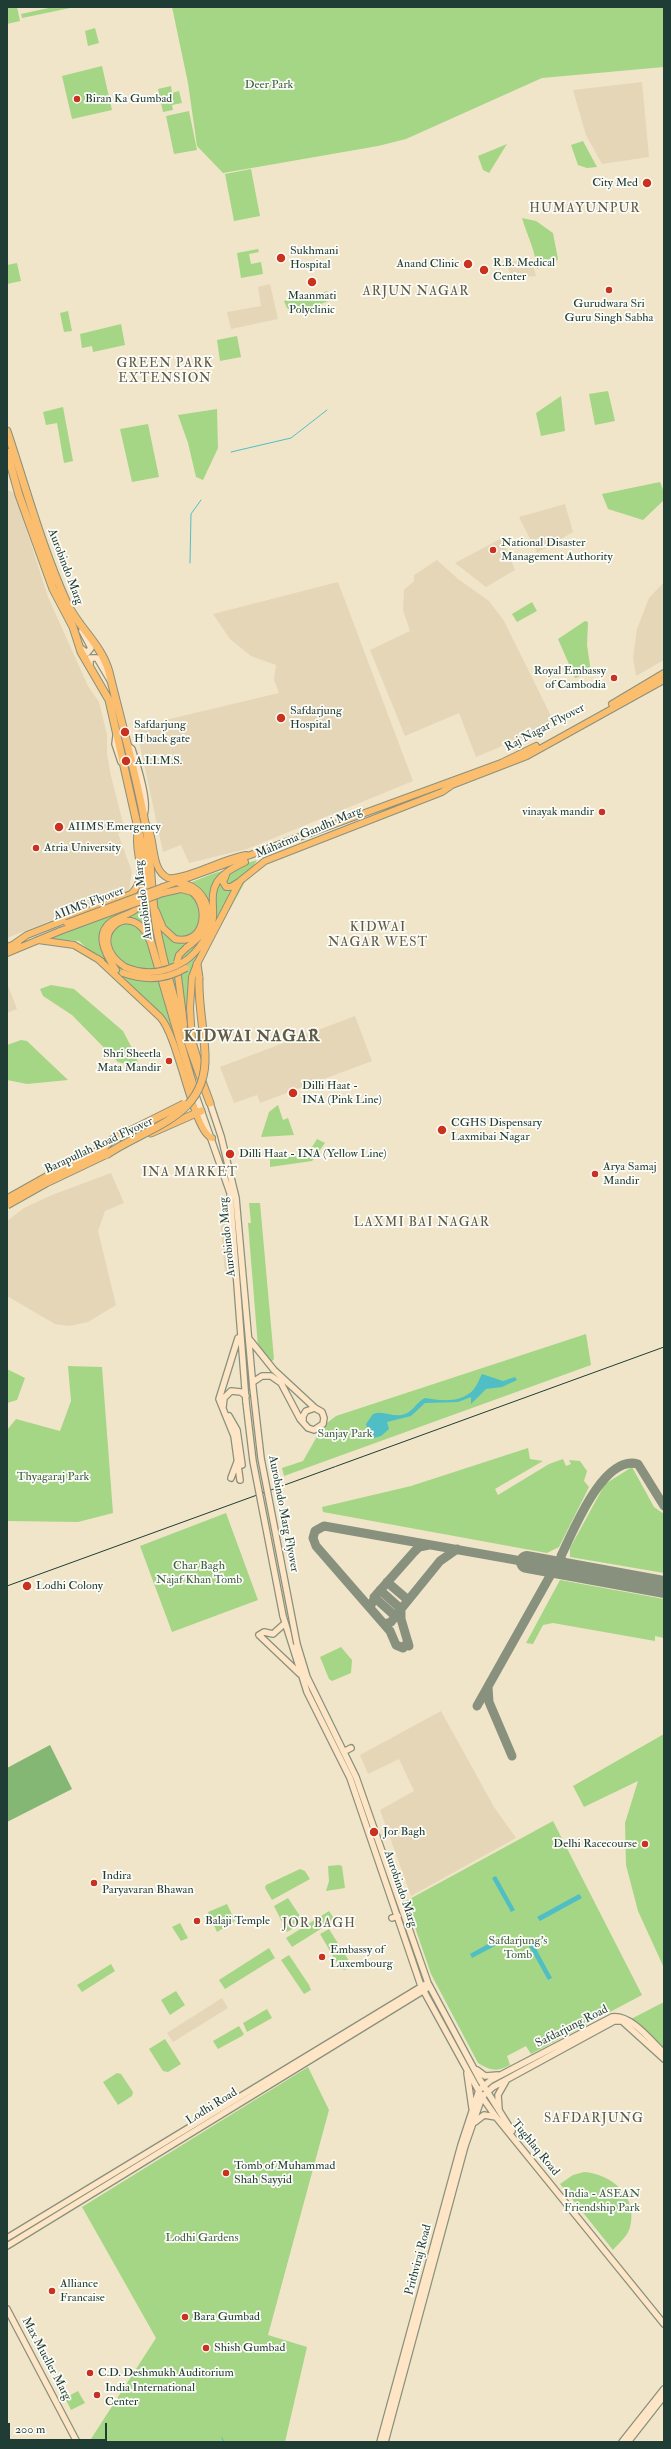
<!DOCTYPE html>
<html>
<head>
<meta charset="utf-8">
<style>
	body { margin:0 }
	#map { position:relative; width:671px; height:2449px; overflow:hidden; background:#f0e5c9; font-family:"IM FELL Double Pica",serif }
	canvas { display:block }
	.frame { position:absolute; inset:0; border:8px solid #1f3d34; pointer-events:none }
	.scale { position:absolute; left:8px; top:2423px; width:99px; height:18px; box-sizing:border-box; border:2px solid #1f3d34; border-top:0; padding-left:5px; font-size:12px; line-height:14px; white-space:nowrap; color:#1f3d34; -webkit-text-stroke:3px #fdfcf7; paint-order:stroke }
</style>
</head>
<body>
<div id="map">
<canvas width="671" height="2449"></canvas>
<div class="frame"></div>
<div class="scale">200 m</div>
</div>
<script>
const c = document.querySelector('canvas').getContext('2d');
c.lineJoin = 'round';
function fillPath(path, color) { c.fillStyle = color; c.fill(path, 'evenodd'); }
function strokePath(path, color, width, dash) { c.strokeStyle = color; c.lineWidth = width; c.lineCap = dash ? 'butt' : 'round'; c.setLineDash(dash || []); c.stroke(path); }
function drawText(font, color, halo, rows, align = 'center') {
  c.font = font + ' "IM FELL Double Pica",serif'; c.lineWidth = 3.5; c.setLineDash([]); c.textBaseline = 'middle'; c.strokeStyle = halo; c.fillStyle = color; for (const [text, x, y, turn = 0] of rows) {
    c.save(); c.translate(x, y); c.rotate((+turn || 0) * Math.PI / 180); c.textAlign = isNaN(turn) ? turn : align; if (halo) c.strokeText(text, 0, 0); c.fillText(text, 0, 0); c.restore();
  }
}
fillPath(new Path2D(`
	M642,82L649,157L602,164L586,135L573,90Z
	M531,258L536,276L511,278L507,263Z
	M270,284L278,319L231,329L227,312L261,306L258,287Z
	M7,490L15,493L48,597L88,686L99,702L107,735V754L111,776L125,831L118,833L132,872L129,890L7,938Z
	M565,504L573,532L537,553L519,517Z
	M502,538L515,570L486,587L455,563Z
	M437,560L458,579L489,601L504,621L552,718L551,724L545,728L476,757L459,713L405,736L370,650L410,631L403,610L404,590L414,581V575Z
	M338,582L413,781L247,849L189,863L181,845L163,852L136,727L279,693L274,680L276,665L251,656L230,639L213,614Z
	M664,582V660L636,676L633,658L637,629L649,598Z
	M7,983L17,1009L7,1013Z
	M355,1016L372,1061L260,1103L257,1095L234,1103L220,1067Z
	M111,1173L124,1203L105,1211L98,1231L116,1305L88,1322L69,1326L55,1324L7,1296V1221L24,1208L52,1195Z
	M225,1218L230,1272L225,1273L220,1219Z
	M441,1711L494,1807L516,1838L411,1896L380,1810L414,1791L399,1759L368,1774L360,1755Z
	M222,1998L228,2008L173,2042L167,2033Z`), '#e5d6b7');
fillPath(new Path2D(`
	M7,7H17L20,21L7,24Z
	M53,7H75L22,18L21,14Z
	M172,7H664V67L542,78L406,139L378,146L223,173L197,146L188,83Z
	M95,28L99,43L88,46L85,31Z
	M102,66L112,110L72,119L62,76Z
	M171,86L172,93L179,91L182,103L172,105L173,110L163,112L158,89Z
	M189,111L197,150L174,154L166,116Z
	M583,141L597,167L587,168L578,165L571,145Z
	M507,144L489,173L483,170L478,156Z
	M251,169L260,216L234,221L225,174Z
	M522,218L536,221L553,233L558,259L552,266L548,261L537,269C536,252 527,235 522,218Z
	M258,249L259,252L249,254L251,264L261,262L263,274L241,278L237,253Z
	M17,263L21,281L7,284V265Z
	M327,291L331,300L295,314L287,308L284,301L311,292L318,301L323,296L322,293Z
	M68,311L72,331L64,332L60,313Z
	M121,324L125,345L93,352L92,346L82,348L80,334Z
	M237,336L241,357L220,361L217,340Z
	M608,391L615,421L595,425L589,394Z
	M561,396L565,431L541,436L536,413Z
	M63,407L73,461L64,463L57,423L46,425L43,412Z
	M217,409L218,448L203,480L196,477L188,443L178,415Z
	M148,424L159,477L132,482L120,429Z
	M660,482L664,492V500L643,520L608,509L602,494Z
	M532,602L537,611L517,622L512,614Z
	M585,621L588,622L587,645L591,672L575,678L558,639Z
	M257,860L196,971L179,1035L79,941L49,939L212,874Z
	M51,985L74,989L123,1031L135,1054L140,1068L118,1062L72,1015L43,996L40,989Z
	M21,1040L27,1041L68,1080L27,1084L7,1080V1045Z
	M278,1105L283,1120L288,1118L294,1135L261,1137L269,1112Z
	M317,1139L325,1143L312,1161L270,1167V1159L307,1155Z
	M249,1203H260L274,1359L271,1362L258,1347L248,1223H251Z
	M586,1334L591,1365L284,1476L282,1468L303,1461L323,1426L336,1416Z
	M68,1366L102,1367L113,1513L78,1522L7,1521V1430L16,1419L60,1431L71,1401Z
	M7,1369L25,1378L17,1400L7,1403Z
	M528,1448L530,1459L543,1461L495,1489L498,1495L549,1464L563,1459L566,1466L571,1464L569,1460L580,1461L587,1471L584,1481L589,1487L559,1547L547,1553L323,1512L322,1507L411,1486Z
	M632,1467L654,1507L664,1514V1573L570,1557V1548L605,1484Z
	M226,1513L258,1600L172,1632L140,1546Z
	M560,1580L664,1599V1638L655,1636V1641L553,1623L543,1625L533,1644L526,1643Z
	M341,1647L352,1660L351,1673L332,1681L329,1679L320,1657Z
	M664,1734V1968L638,1911L626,1865L625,1823L638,1781L584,1807L573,1786Z
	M553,1821L642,1995L531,2054L526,2046L507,2056L510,2065C497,2072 491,2071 478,2063L431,1974L406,1901Z
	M339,1865L342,1866L345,1888L326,1891L329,1881L328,1866Z
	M300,1869L305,1871L310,1879L272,1900L265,1888L266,1885Z
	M288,1898L304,1922L287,1932L274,1906Z
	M227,1904L235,1921L217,1932L208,1912Z
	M329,1911L335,1920L292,1947L286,1938Z
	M180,1923L188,1938L181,1941L172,1927Z
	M329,1929L351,1964L345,1970L340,1968L320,1934Z
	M269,1948L275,1958L225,1989L219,1980Z
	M289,1955L309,1985L311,1990L304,1994L281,1960Z
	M111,1964L115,1971L82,1992L77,1985Z
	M176,1991L185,2005L170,2015L161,2000Z
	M664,2002V2048L631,2019Z
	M267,2009L272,2018L247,2032L243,2023Z
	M239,2026L244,2034L242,2036L218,2049L213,2041Z
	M165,2039L181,2064L168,2072L163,2071L149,2049Z
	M308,2067L329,2110L268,2335L307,2347L285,2442H89L156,2338L82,2207Z
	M117,2073L121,2074L133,2092L132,2096L118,2105L103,2082Z
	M584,2172C612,2174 638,2197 630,2227C628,2236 619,2243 613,2250L560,2184L573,2175Z
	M78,2391L85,2403L71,2410L65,2398Z`), '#a4d686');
fillPath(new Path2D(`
	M50,1745L72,1789L7,1822V1768Z`), '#83b773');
fillPath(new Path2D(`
	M482,1374L503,1381L515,1377L517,1380L502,1387L486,1389L471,1404V1397L458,1402L425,1403L411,1416L387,1422L389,1429L381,1436L374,1438L368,1431L366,1424L373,1414C383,1410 391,1417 402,1415C413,1413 416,1402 425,1398C441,1401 463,1403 474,1389C478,1384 479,1379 482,1374Z
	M496,1876L515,1910L511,1912L492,1878Z
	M579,1894L582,1898L540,1921L537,1917Z
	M504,1935L506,1940L472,1958L470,1954Z
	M533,1943L552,1978L548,1980L529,1946Z`), '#50bec5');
strokePath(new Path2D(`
	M231,452L291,438L327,410
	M190,563L191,514L201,500
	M222,2438L224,2442`), '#50bec5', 1);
strokePath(new Path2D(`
	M566,1569L562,1563L561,1556C573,1532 603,1454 638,1464L664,1506
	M387,1582L408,1600
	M380,1590L401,1609L391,1622L384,1624
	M374,1597L395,1616
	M370,1607L376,1595L414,1552L419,1547L429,1545
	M408,1642L403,1648L396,1645L390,1631L316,1546L313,1538L315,1531L324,1526L527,1562
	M409,1646L401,1619V1609L440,1561L457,1549
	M488,1687L489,1702L512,1756
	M477,1706L555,1567`), '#88917e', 9);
strokePath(new Path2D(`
	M527,1562L664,1587`), '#88917e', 22);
const secondary = new Path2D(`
	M81,648L87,653L91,648L82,631
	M90,666V658H97L110,680
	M116,736L115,744L121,762
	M128,746L132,749C136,761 151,807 143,816
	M195,1093L230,1193L246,1402
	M210,1103L221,1136L236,1198L253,1388
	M238,1338L219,1399L234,1436L240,1480
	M250,1340L274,1370L315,1408L322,1412L324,1418L323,1424L314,1430L308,1428L300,1419L281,1383L271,1376H262L253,1382
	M223,1407L224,1398L231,1391L241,1392L246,1396
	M229,1416L237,1430L242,1465
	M303,1422V1416L306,1411L315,1408
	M231,1478L237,1462
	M283,1616L307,1692L350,1778L421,1986L482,2097L496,2117L664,2324
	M284,1624L273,1634L264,1632L259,1635L300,1674
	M297,1644L307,1677L356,1777L428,1983L480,2080L512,2131
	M345,1751L351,1748
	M392,1918L398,1916
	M477,2070L485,2076L498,2075
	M467,2073L472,2108
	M499,2109L498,2095L506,2081
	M475,2122L484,2115L496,2117
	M7,2238L424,1985
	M7,2246L426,1989
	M7,2309L77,2442
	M380,2442L461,2145L479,2090L491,2080L612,2017C631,2014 651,2041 664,2053
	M385,2442L465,2146L482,2097L493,2087L614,2021H622L664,2059
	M622,2442L664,2389
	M628,2442L664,2396`);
const primary = new Path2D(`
	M612,704L664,673
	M145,823C157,838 149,869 168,878C186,880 225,858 246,855
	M226,875L223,882L226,887H231L239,882
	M179,883C202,885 215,909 204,930C200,937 193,943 186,948
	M163,887L501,763L536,746
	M156,911L163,928L175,939C204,946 211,907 192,892L181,889L163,893
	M38,940L74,945L101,961
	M14,944L27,935L131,894C151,875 132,853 138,830
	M7,947L18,943
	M7,953L60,931
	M98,959L160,1017C179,1037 193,1132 212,1138
	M185,961C197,953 211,933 213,918C214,905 210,894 217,882C224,872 235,867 245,862
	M125,967C81,938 131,896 149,939
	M177,968L184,1024
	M116,970C105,954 92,931 116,919C123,915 131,914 136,909L145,883
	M192,977L197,964L240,881L265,861L442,792L452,785L527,756L664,680
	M192,1040L202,1073`);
const highway = new Path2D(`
	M7,431C26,488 42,548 67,603C78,627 102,645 109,672C122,726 138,779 147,834C152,869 151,906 159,940C171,995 190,1050 210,1103
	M7,452L19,495L53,589L73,627L81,652L109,700L147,868L146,913L150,939L195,1092L192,1097
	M197,964L199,978
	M151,1133L201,1111`);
strokePath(secondary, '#88917e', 8);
strokePath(primary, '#88917e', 8);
strokePath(highway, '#88917e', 9);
strokePath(secondary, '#fde5c5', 5.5);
strokePath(primary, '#fbbd6e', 6);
strokePath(highway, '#fbbd6e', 7);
strokePath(new Path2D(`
	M7,1586L664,1347`), '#1f3d34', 1);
const secondaryBridge = new Path2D(`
	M253,1388L261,1458L297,1644
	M246,1402L253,1461L283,1616`);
const primaryBridge = new Path2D(`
	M67,923L163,887
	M60,931L163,893
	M177,962L179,955L186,948
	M125,967C146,976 166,973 185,961
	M123,973C145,981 166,980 186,968
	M192,1040L190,1008L192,977`);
const highwayBridge = new Path2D(`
	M106,1155C148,1126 208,1118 205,1054C204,1029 198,1003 199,978
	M7,1199L48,1176L104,1148L110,1141L184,1104
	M7,1205L46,1183L109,1153`);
strokePath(secondaryBridge, '#88917e', 8, []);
strokePath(primaryBridge, '#88917e', 8, []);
strokePath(highwayBridge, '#88917e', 9, []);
strokePath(secondaryBridge, '#fde5c5', 5.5);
strokePath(primaryBridge, '#fbbd6e', 6);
strokePath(highwayBridge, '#fbbd6e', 7);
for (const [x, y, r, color] of [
	[77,99,4,"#c8321e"],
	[647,183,5,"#c8321e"],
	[281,258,5,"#c8321e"],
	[468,264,5,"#c8321e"],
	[484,270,5,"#c8321e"],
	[312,282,5,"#c8321e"],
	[609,290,4,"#c8321e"],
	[493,550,4,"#c8321e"],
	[614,678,4,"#c8321e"],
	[281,718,5,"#c8321e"],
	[125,732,5,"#c8321e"],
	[126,761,5,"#c8321e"],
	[602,812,4,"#c8321e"],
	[59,827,5,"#c8321e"],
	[36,848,4,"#c8321e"],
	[169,1061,4,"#c8321e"],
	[293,1093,5,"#c8321e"],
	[442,1130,5,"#c8321e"],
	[230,1154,5,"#c8321e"],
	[595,1174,4,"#c8321e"],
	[27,1586,5,"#c8321e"],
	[374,1832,5,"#c8321e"],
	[645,1844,4,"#c8321e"],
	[94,1883,4,"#c8321e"],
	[197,1921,4,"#c8321e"],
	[322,1957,4,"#c8321e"],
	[226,2173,4,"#c8321e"],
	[52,2291,4,"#c8321e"],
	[185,2317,4,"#c8321e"],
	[206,2348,4,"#c8321e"],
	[90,2373,4,"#c8321e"],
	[97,2395,4,"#c8321e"]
]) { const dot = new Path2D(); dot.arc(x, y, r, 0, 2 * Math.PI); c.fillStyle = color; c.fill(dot); strokePath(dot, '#fdfcf7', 1.5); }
drawText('12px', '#406348', '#fdfcf7', [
	["Deer Park",269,85],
	["Sanjay Park",345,1434],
	["Thyagaraj Park",53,1477],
	["Char Bagh",199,1566],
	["Najaf Khan Tomb",199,1580],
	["Safdarjung's",518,1941],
	["Tomb",518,1955],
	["India - ASEAN",602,2194],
	["Friendship Park",602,2208],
	["Lodhi Gardens",202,2238]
]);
drawText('12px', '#1f3d34', '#fdfcf7', [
	["Biran Ka Gumbad",85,99],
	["City Med",638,183,"right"],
	["Sukhmani",290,251],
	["Hospital",290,265],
	["R.B. Medical",493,263],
	["Center",493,277],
	["Anand Clinic",459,264,"right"],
	["Maanmati",312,296,"center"],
	["Polyclinic",312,310,"center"],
	["Gurudwara Sri",609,304,"center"],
	["Guru Singh Sabha",609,318,"center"],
	["National Disaster",501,543],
	["Management Authority",501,557],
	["Royal Embassy",606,671,"right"],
	["of Cambodia",606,685,"right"],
	["Safdarjung",290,711],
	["Hospital",290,725],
	["Safdarjung",134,725],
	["H back gate",134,739],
	["A.I.I.M.S.",135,761],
	["vinayak mandir",594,812,"right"],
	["AIIMS Emergency",68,827],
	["Atria University",44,848],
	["Shri Sheetla",161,1054,"right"],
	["Mata Mandir",161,1068,"right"],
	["Dilli Haat -",302,1086],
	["INA (Pink Line)",302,1100],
	["CGHS Dispensary",451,1123],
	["Laxmibai Nagar",451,1137],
	["Dilli Haat - INA (Yellow Line)",239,1154],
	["Arya Samaj",603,1167],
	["Mandir",603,1181],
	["Lodhi Colony",36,1586],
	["Jor Bagh",383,1832],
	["Delhi Racecourse",637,1844,"right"],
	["Indira",102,1876],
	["Paryavaran Bhawan",102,1890],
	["Balaji Temple",205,1921],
	["Embassy of",330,1950],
	["Luxembourg",330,1964],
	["Tomb of Muhammad",234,2166],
	["Shah Sayyid",234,2180],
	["Alliance",60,2284],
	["Francaise",60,2298],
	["Bara Gumbad",193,2317],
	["Shish Gumbad",214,2348],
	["C.D. Deshmukh Auditorium",98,2373],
	["India International",105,2388],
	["Center",105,2402]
], 'left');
drawText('12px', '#1f3d34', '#fdfcf7', [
	["Aurobindo Marg",65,567,69],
	["Raj Nagar Flyover",545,728,-28],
	["Mahatma Gandhi Marg",309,833,-23],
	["Aurobindo Marg",144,900,-97],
	["AIIMS Flyover",89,904,-21],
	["Barapullah Road Flyover",99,1146,-25],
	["Aurobindo Marg",228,1237,-96],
	["Aurobindo Marg Flyover",283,1514,79],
	["Aurobindo Marg",400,1889,71],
	["Safdarjung Road",572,2027,-27],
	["Lodhi Road",212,2107,-32],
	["Tughlaq Road",535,2148,51],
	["Prithviraj Road",419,2260,-75],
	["Max Mueller Marg",46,2359,62]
]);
c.letterSpacing = '1px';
drawText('13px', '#5e5c47', '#fdfcf7', [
	["HUMAYUNPUR",585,209],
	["ARJUN NAGAR",416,292],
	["GREEN PARK",165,364],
	["EXTENSION",165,379],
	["KIDWAI",378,928],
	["NAGAR WEST",378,943],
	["INA MARKET",190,1173],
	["LAXMI BAI NAGAR",422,1223],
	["JOR BAGH",319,1924],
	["SAFDARJUNG",594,2119]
]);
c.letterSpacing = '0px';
c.letterSpacing = '1px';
drawText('bold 16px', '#5e5c47', '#fdfcf7', [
	["KIDWAI NAGAR",252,1038]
]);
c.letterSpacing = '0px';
</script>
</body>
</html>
